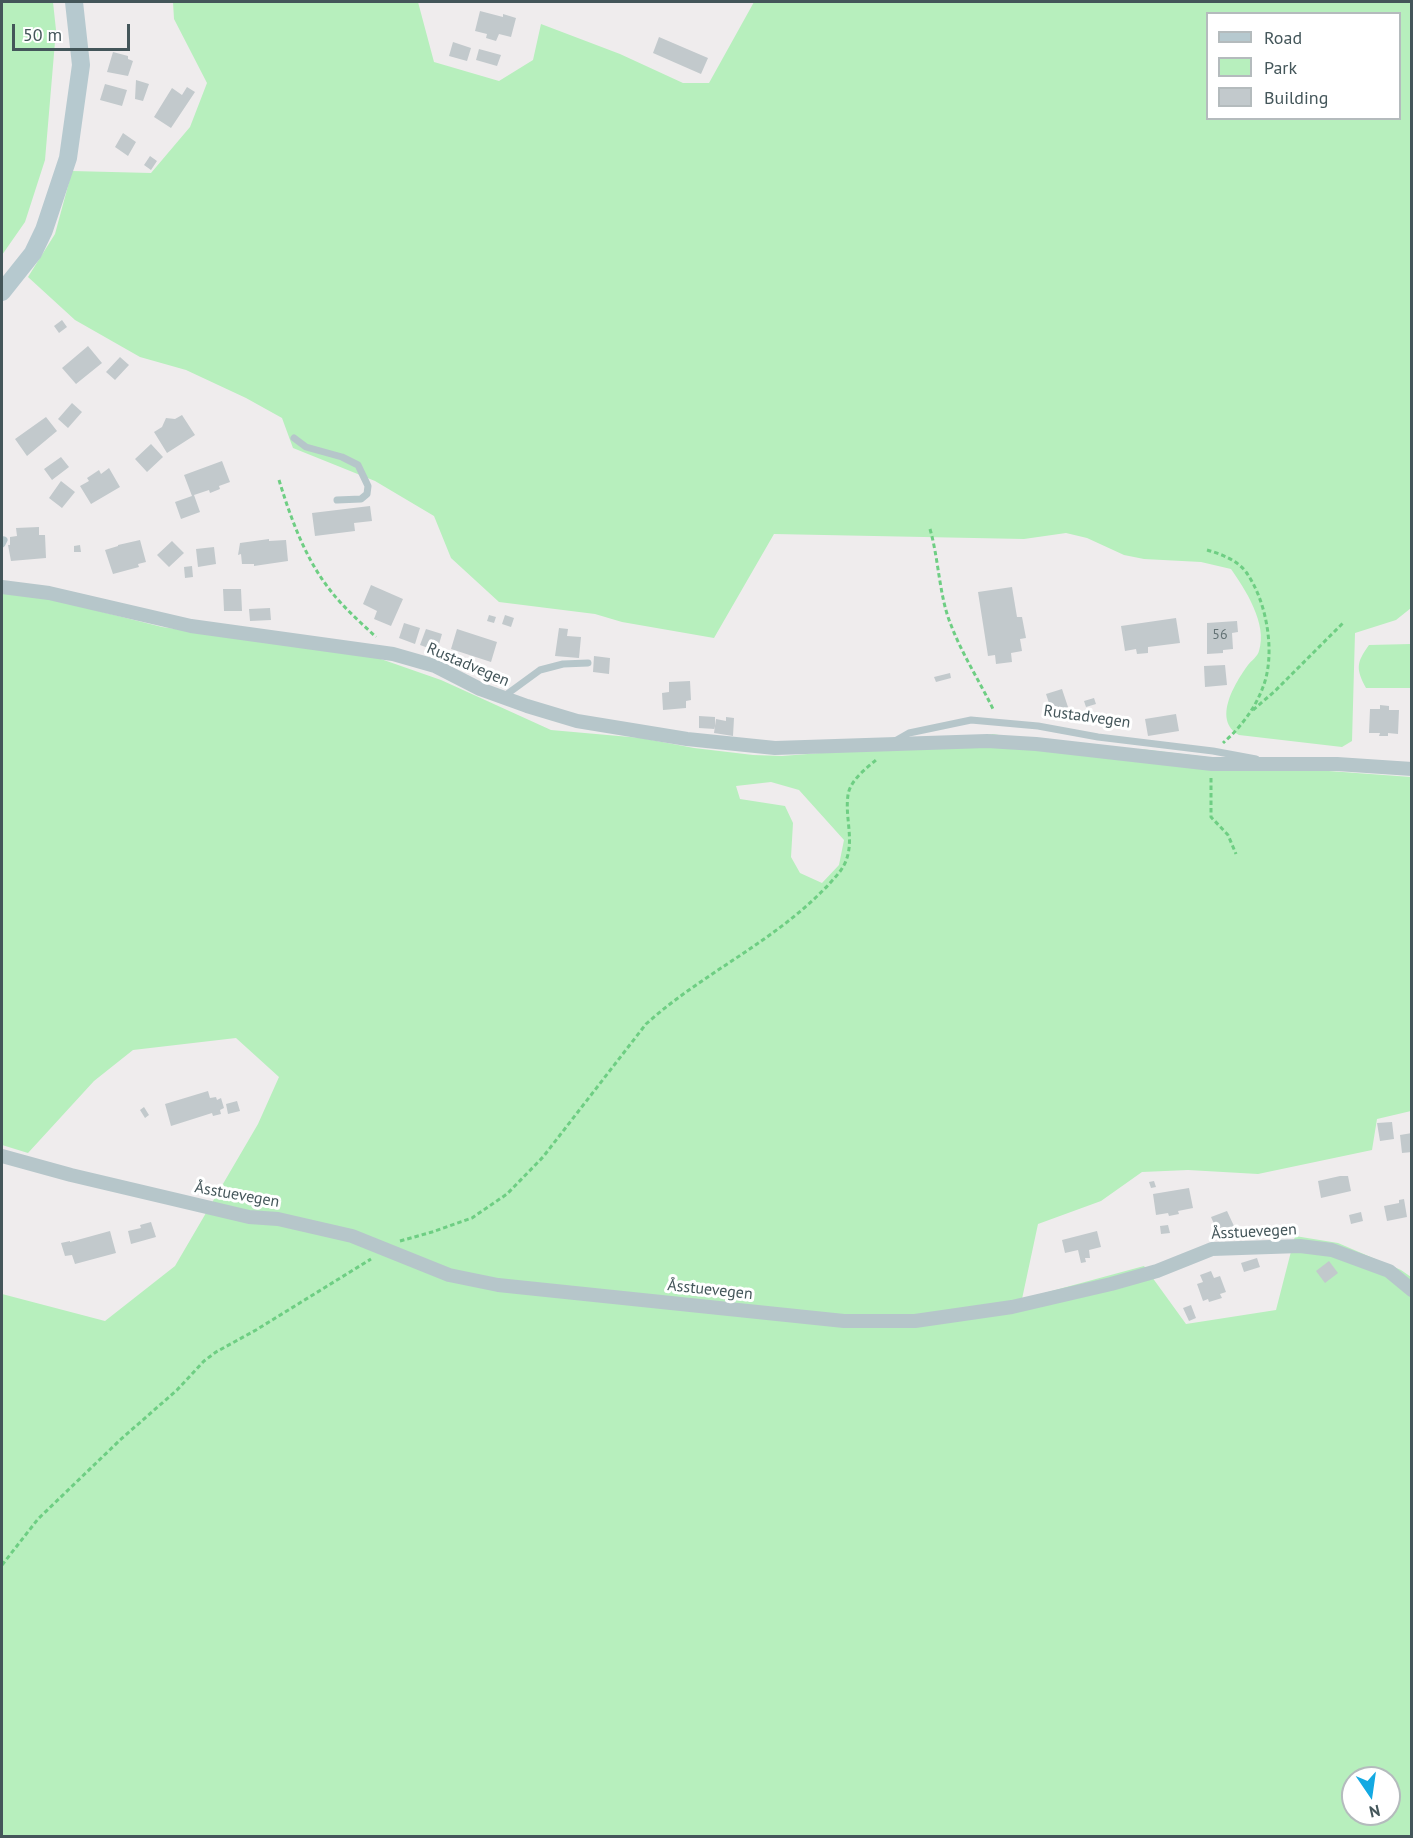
<!DOCTYPE html>
<html>
<head>
<meta charset="utf-8">
<style>
	body { margin:0 }
	#map { position:relative; width:1413px; height:1838px; overflow:hidden; background:#efeced; font-family:"PT Sans",sans-serif }
	canvas { display:block }
	.frame { position:absolute; inset:0; border:3px solid #44565a; pointer-events:none }
	.legend { position:absolute; left:1206px; top:12px; width:195px; height:108px; box-sizing:border-box; background:#fff; border:2px solid #b4bbbd; margin:0; padding:8px 10px; list-style:none; font-size:18px; color:#44565a }
	.legend li { display:flex; align-items:center; gap:12px; height:30px }
	.legend b { width:30px; border:2px solid #b4bbbd }
	.north { position:absolute; left:1341px; top:1766px; width:60px; height:60px; box-sizing:border-box; background:#fff; border:2px solid #b4bbbd; border-radius:50%; rotate:167deg; font-size:16px; font-weight:700; line-height:24px; text-align:center; color:#44565a }
	.north::after { content:''; display:block; margin:auto; width:21px; height:27px; background:#13a9e2; clip-path:polygon(50% 0,100% 100%,50% 72%,0 100%) }
	.scale { position:absolute; left:12px; top:24px; width:118px; height:27px; box-sizing:border-box; border:3px solid #44565a; border-top:0; padding-left:8px; font-size:18px; line-height:21px; white-space:nowrap; color:#44565a; -webkit-text-stroke:4px #fff; paint-order:stroke }
</style>
</head>
<body>
<div id="map">
<canvas width="1413" height="1838"></canvas>
<div class="frame"></div>
<ul class="legend">
<li><b style="height:8px;background:#b6c9cf"></b>Road</li>
<li><b style="height:16px;background:#b7efbd"></b>Park</li>
<li><b style="height:16px;background:#c2c9cc"></b>Building</li>
</ul>
<div class="north">N</div>
<div class="scale">50 m</div>
</div>
<script>
const c = document.querySelector('canvas').getContext('2d');
c.lineJoin = 'round';
function fillPath(path, color) { c.fillStyle = color; c.fill(path, 'evenodd'); }
function strokePath(path, color, width, dash) { c.strokeStyle = color; c.lineWidth = width; c.lineCap = dash ? 'butt' : 'round'; c.setLineDash(dash || []); c.stroke(path); }
function drawText(font, color, halo, rows, align = 'center') {
  c.font = font + ' "PT Sans",sans-serif'; c.lineWidth = 6; c.setLineDash([]); c.textBaseline = 'middle'; c.strokeStyle = halo; c.fillStyle = color; for (const [text, x, y, turn = 0] of rows) {
    c.save(); c.translate(x, y); c.rotate((+turn || 0) * Math.PI / 180); c.textAlign = isNaN(turn) ? turn : align; if (halo) c.strokeText(text, 0, 0); c.fillText(text, 0, 0); c.restore();
  }
}
fillPath(new Path2D(`
	M2,2H53L56,30L45,160L25,222L2,255Z
	M173,2H418L434,62L499,81L533,60L541,24L620,54L683,83H709L754,2H1411V608L1396,620L1355,633L1352,741L1342,747L1239,735C1212,720 1235,683 1248,665C1251,661 1258,656 1259,651C1268,624 1245,589 1231,569L1201,562L1144,559L1124,555L1087,538L1066,533L1024,539L774,534L714,638L622,622L595,614L499,602L451,558L434,516L375,481L293,448L282,418L246,398L186,370L140,357L75,320L28,277L55,234L72,171L151,173L190,127L207,83L174,19ZM1208,14H1400V118H1208Z
	M2,591L27,593L162,627L378,658L441,680L551,730L641,738L694,748L753,755L782,756L911,746L993,734L1102,752L1141,749L1315,770L1411,777V1111L1377,1119L1372,1150L1258,1174L1188,1170L1142,1172L1101,1201L1038,1224L1022,1299L1144,1266L1186,1324L1276,1310L1295,1236L1338,1243L1401,1270L1411,1277V1836H2V1294L105,1321L175,1266L258,1124L279,1077L236,1038L133,1050L94,1081L28,1153L2,1145ZM771,782L799,790L844,840L839,865L822,883L800,873L791,857L793,823L785,806L740,799L736,786ZM1353,1778H1389V1814H1353Z
	M1411,644V688H1366C1356,669 1356,663 1369,645Z`), '#b7efbd');
fillPath(new Path2D(`
	M480,11L503,17V14L516,18L511,37L499,34L496,41L486,38L487,34L475,31Z
	M659,37L708,58L701,74L653,53Z
	M453,42L471,48L467,61L449,56Z
	M479,49L501,55L497,66L476,60Z
	M113,52L128,56V59L133,61L128,76L107,72Z
	M136,80L149,84L143,101L135,99Z
	M105,84L127,90L122,106L100,100Z
	M187,87L195,92L171,128L154,117L172,88L182,95Z
	M123,133L136,142L128,156L115,147Z
	M150,156L157,161L151,170L144,165Z
	M62,320L67,327L59,333L54,326Z
	M88,346L102,363L76,384L62,368Z
	M120,357L129,365L115,380L106,372Z
	M72,403L82,412L68,428L58,419Z
	M182,415L195,435L167,453L154,432L162,427L166,418L175,419Z
	M46,417L57,431L27,456L15,439Z
	M151,444L163,457L147,472L135,459Z
	M61,457L69,467L52,480L44,469Z
	M222,461L230,482L219,486L220,489L210,493L209,490L194,495L200,512L181,519L175,502L192,496L184,475Z
	M109,468L120,487L91,504L80,486L89,481L87,478L99,470L101,474Z
	M61,481L75,492L62,508L49,498Z
	M370,506L372,521L354,523L355,531L315,536L312,513Z
	M39,527V535H45L46,558L11,561L8,545H10V537L17,536L16,528Z
	M269,539V541L286,540L288,561L254,566V564H242L241,554L238,555L240,543Z
	M140,540L146,562L138,564L139,567L113,574L105,550L118,546V545Z
	M172,541L184,553L169,567L157,555Z
	M80,545L81,552H74V546Z
	M214,547L216,564L198,567L196,549Z
	M192,566L193,577L185,578L184,567Z
	M371,585L403,599L391,626L374,619L377,611L363,604Z
	M1012,587L1017,617H1022L1026,638L1020,639L1022,651L1011,653L1012,662L996,664L995,655L988,656L978,592Z
	M223,589H241L242,611H224Z
	M270,608L271,620L250,621L249,609Z
	M489,615L496,617L494,623L487,621Z
	M505,615L514,618L511,627L502,624Z
	M1176,618L1180,643L1148,647V653L1137,654L1136,649L1125,651L1121,626Z
	M1237,621L1238,632L1232,633L1233,649L1223,650V653L1207,654V623Z
	M404,623L420,628L415,644L399,638Z
	M559,628L568,629L567,636L581,637L579,658L555,656Z
	M426,629L442,634L437,651L420,645Z
	M457,629L497,642L491,662L451,649Z
	M594,656L610,658L609,674L593,672Z
	M1225,665L1227,685L1205,687L1204,666Z
	M950,673L951,678L936,682L934,677Z
	M690,681L691,700L686,701V708L663,710L662,693L669,692V682Z
	M1062,689L1068,707L1052,712L1046,694Z
	M1094,698L1096,704L1086,707L1084,701Z
	M1380,705L1389,706V710H1399L1398,734L1388,733V736H1379L1380,733H1369L1370,709H1380Z
	M1176,714L1179,731L1148,736L1145,719Z
	M699,716L715,717V729L699,728Z
	M726,717L734,718L733,736L714,733L716,719L726,721Z
	M208,1091L210,1098L216,1097L217,1100L221,1098L224,1108L220,1110L221,1114L213,1116L212,1113L171,1126L165,1104Z
	M237,1101L240,1111L228,1114L226,1104Z
	M144,1107L149,1115L145,1118L140,1110Z
	M1392,1122L1394,1139L1380,1141L1377,1123Z
	M1412,1133V1152L1402,1153L1400,1135Z
	M1340,1176H1348L1351,1191L1321,1198L1318,1181Z
	M1154,1181L1156,1187L1151,1188L1149,1182Z
	M1189,1188L1193,1208L1178,1211L1179,1214L1169,1216L1168,1213L1156,1215L1153,1194Z
	M1404,1199L1407,1217L1387,1221L1384,1206L1399,1203V1200Z
	M1227,1211L1234,1226L1218,1233L1211,1217Z
	M1361,1212L1363,1221L1351,1224L1349,1215Z
	M151,1222L156,1237L131,1244L128,1231L141,1228L140,1225Z
	M1168,1225L1170,1233L1161,1234L1160,1226Z
	M110,1231L116,1253L75,1264L72,1255L65,1256L61,1243L70,1241V1242Z
	M1097,1231L1101,1247L1089,1250L1090,1258H1085L1086,1262L1081,1263L1078,1250L1065,1253L1062,1240Z
	M1257,1258L1260,1267L1244,1272L1241,1263Z
	M1329,1261L1338,1273L1325,1283L1316,1271Z
	M1211,1271L1214,1278L1220,1276L1226,1292L1220,1294L1222,1298L1209,1302L1208,1299L1203,1301L1197,1284L1203,1282L1200,1275Z
	M1191,1305L1196,1318L1189,1321L1183,1308Z`), '#c2c9cc');
strokePath(new Path2D(`
	M279,480C291,519 305,558 330,590C343,607 360,622 376,637
	M930,529C939,560 939,596 951,625C962,654 980,682 993,709
	M1207,550C1221,554 1237,560 1246,572C1267,601 1276,654 1263,687C1255,709 1240,728 1223,743
	M1253,710L1275,691L1343,623
	M1211,778V817L1228,835L1236,854
	M400,1241L432,1232L472,1218L507,1194L543,1157L646,1024C707,969 784,938 838,874C859,849 844,822 848,795C850,780 867,768 877,759
	M2,1565L38,1519L120,1440L177,1390L204,1361L216,1352L256,1330L371,1259`), '#6ece83', 3, [4.5, 3]);
strokePath(new Path2D(`
	M294,438L306,447L342,457L358,465L368,486L367,494L361,499L337,500
	M2,544L4,540
	M503,697L540,670L563,664L588,663
	M895,741L909,733L971,720L1038,726L1098,737L1213,751L1256,759`), '#b6c6ca', 7);
strokePath(new Path2D(`
	M2,587L49,593L191,626L393,654L435,666L480,689L527,706L577,721L687,739L775,748L987,741L1036,744L1212,764H1337L1412,769
	M2,1156L71,1175L249,1217L278,1219L352,1236L449,1275L498,1285L844,1321H915L1012,1307L1111,1284L1157,1271L1212,1249L1300,1246L1332,1250L1389,1271L1412,1290`), '#b6c6ca', 14);
strokePath(new Path2D(`
	M2,292L33,253L44,230L68,158L81,65L74,2`), '#b6c9cf', 18);
drawText('14px', '#647376', null, [
	["56",1220,635]
]);
drawText('16px', '#44565a', '#fff', [
	["Rustadvegen",468,665,23],
	["Rustadvegen",1087,717,8],
	["Åsstuevegen",237,1195,10],
	["Åsstuevegen",1254,1232,-3],
	["Åsstuevegen",710,1290,6]
]);
</script>
</body>
</html>
